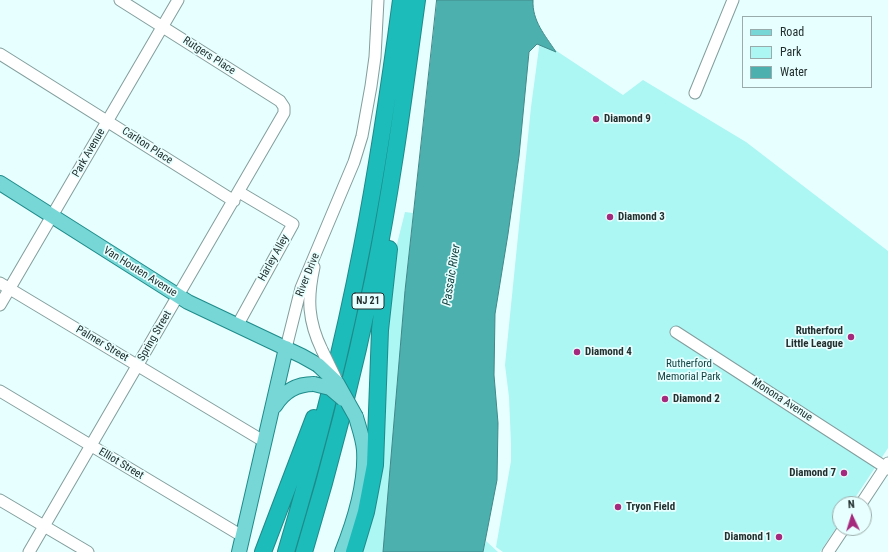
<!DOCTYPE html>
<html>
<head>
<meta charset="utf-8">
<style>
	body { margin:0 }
	#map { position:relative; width:888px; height:552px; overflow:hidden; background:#e7fffe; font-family:"Roboto Condensed",sans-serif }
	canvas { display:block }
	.legend { position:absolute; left:742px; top:16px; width:130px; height:72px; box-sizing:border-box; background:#e7fffe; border:1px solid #99acab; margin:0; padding:5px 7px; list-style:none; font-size:12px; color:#232f2f }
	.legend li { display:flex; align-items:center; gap:8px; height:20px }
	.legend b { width:20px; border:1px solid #99acab }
	.north { position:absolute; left:832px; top:496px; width:40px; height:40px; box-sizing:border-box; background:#e7fffe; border:1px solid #99acab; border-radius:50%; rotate:356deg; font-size:11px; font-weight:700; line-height:16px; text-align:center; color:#232f2f }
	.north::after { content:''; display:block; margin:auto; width:14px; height:18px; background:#a52a7e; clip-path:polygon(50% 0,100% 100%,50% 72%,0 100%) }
</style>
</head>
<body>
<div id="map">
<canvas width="888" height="552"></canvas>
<ul class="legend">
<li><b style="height:5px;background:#77d7d6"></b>Road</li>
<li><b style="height:11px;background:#acf6f4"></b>Park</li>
<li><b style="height:11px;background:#4cb0af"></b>Water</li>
</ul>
<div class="north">N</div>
</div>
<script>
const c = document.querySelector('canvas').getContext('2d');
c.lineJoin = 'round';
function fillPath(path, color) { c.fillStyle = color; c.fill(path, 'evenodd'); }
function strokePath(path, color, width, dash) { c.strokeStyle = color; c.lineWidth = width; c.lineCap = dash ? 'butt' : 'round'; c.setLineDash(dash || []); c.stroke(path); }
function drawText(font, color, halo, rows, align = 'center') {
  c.font = font + ' "Roboto Condensed",sans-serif'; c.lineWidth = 3.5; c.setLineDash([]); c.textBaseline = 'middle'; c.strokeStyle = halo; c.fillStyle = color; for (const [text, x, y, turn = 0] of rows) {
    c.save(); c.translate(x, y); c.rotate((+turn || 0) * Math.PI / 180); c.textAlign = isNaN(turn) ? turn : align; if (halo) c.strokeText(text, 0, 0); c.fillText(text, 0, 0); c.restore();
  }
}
fillPath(new Path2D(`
	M540,40L623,95L643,80L746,142L888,251V448L851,504H840V522L820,552H503L496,547L511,461V444L509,397L505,365L531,107Z
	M405,212L413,213L405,291L383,552H360L385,339L391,268Z
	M486,541L498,552H483Z`), '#acf6f4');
const water = new Path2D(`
	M437,0H533C532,21 545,35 556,52L537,44L529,52L519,156L508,234L495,314L494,375L498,423L497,480L483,552H383L405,291Z`);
fillPath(water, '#4cb0af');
strokePath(water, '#408989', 1);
const minor = new Path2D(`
	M0,54L234,201
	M695,93L733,0
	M314,267C307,299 308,321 322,350
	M0,283L265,442
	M0,305L178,0
	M237,326L293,224L239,192
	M676,332L888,469
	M286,348L301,288L354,162L362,136L371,86L375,57L378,0
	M0,391L242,536
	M0,500L88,552
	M861,504L888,463
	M29,552L284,113V107L280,101L120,0
	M828,552L844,528`);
const major = new Path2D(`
	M0,183L188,302L302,356L318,365
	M275,406C284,391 297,384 314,384
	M239,552L286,348
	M342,552C354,522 366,482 364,450C363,438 359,428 356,417`);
const highway = new Path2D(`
	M263,552L314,418
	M286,552C316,452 342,350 362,247C378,165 390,83 401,0
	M304,552C331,463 354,372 373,280C392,187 404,94 417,0
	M354,552L366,512L375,465L380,330L389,249`);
strokePath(minor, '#829e9d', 13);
strokePath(major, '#1e8b8a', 16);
strokePath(highway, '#1e8b8a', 18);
strokePath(minor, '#fff', 11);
strokePath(major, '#77d7d6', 14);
strokePath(highway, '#1cbcbb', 16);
const minorBridge = new Path2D(`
	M322,350L337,381`);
const majorBridge = new Path2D(`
	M318,365L337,383L356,417
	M314,384L330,388L343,399`);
strokePath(minorBridge, '#829e9d', 13, []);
strokePath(majorBridge, '#1e8b8a', 16, []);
strokePath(minorBridge, '#fff', 11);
strokePath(majorBridge, '#77d7d6', 14);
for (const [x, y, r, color] of [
	[596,119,4,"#a52a7e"],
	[610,217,4,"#a52a7e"],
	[851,337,4,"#a52a7e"],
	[577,352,4,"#a52a7e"],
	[665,399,4,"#a52a7e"],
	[844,473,4,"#a52a7e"],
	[618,507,4,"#a52a7e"],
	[779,537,4,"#a52a7e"]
]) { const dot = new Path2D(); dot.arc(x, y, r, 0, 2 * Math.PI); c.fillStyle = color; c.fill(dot); strokePath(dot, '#e7fffe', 1.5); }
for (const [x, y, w] of [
	[368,301,32]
]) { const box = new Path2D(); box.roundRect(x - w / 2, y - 8, w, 16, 3); c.fillStyle = '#e7fffe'; c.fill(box); strokePath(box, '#232f2f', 1); }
drawText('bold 10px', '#232f2f', null, [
	["NJ 21",368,301]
]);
drawText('11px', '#232f2f', '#e7fffe', [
	["Rutgers Place",209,56,33],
	["Carlton Place",147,146,33],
	["Park Avenue",89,153,-60],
	["Harley Alley",274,258,-61],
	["Van Houten Avenue",140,272,32],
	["River Drive",308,275,-68],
	["Spring Street",155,336,-60],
	["Palmer Street",102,344,31],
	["Monona Avenue",782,400,33],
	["Elliot Street",121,464,31]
]);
drawText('bold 11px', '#232f2f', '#e7fffe', [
	["Diamond 9",604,119],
	["Diamond 3",618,217],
	["Rutherford",843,331,"right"],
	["Little League",843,344,"right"],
	["Diamond 4",585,352],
	["Diamond 2",673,399],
	["Diamond 7",836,473,"right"],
	["Tryon Field",626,507],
	["Diamond 1",771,537,"right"]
], 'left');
drawText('11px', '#103e3e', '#e7fffe', [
	["Rutherford",689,364],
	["Memorial Park",689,377]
]);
drawText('italic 12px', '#12403f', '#e7fffe', [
	["Passaic River",452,275,-81]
]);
</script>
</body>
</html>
